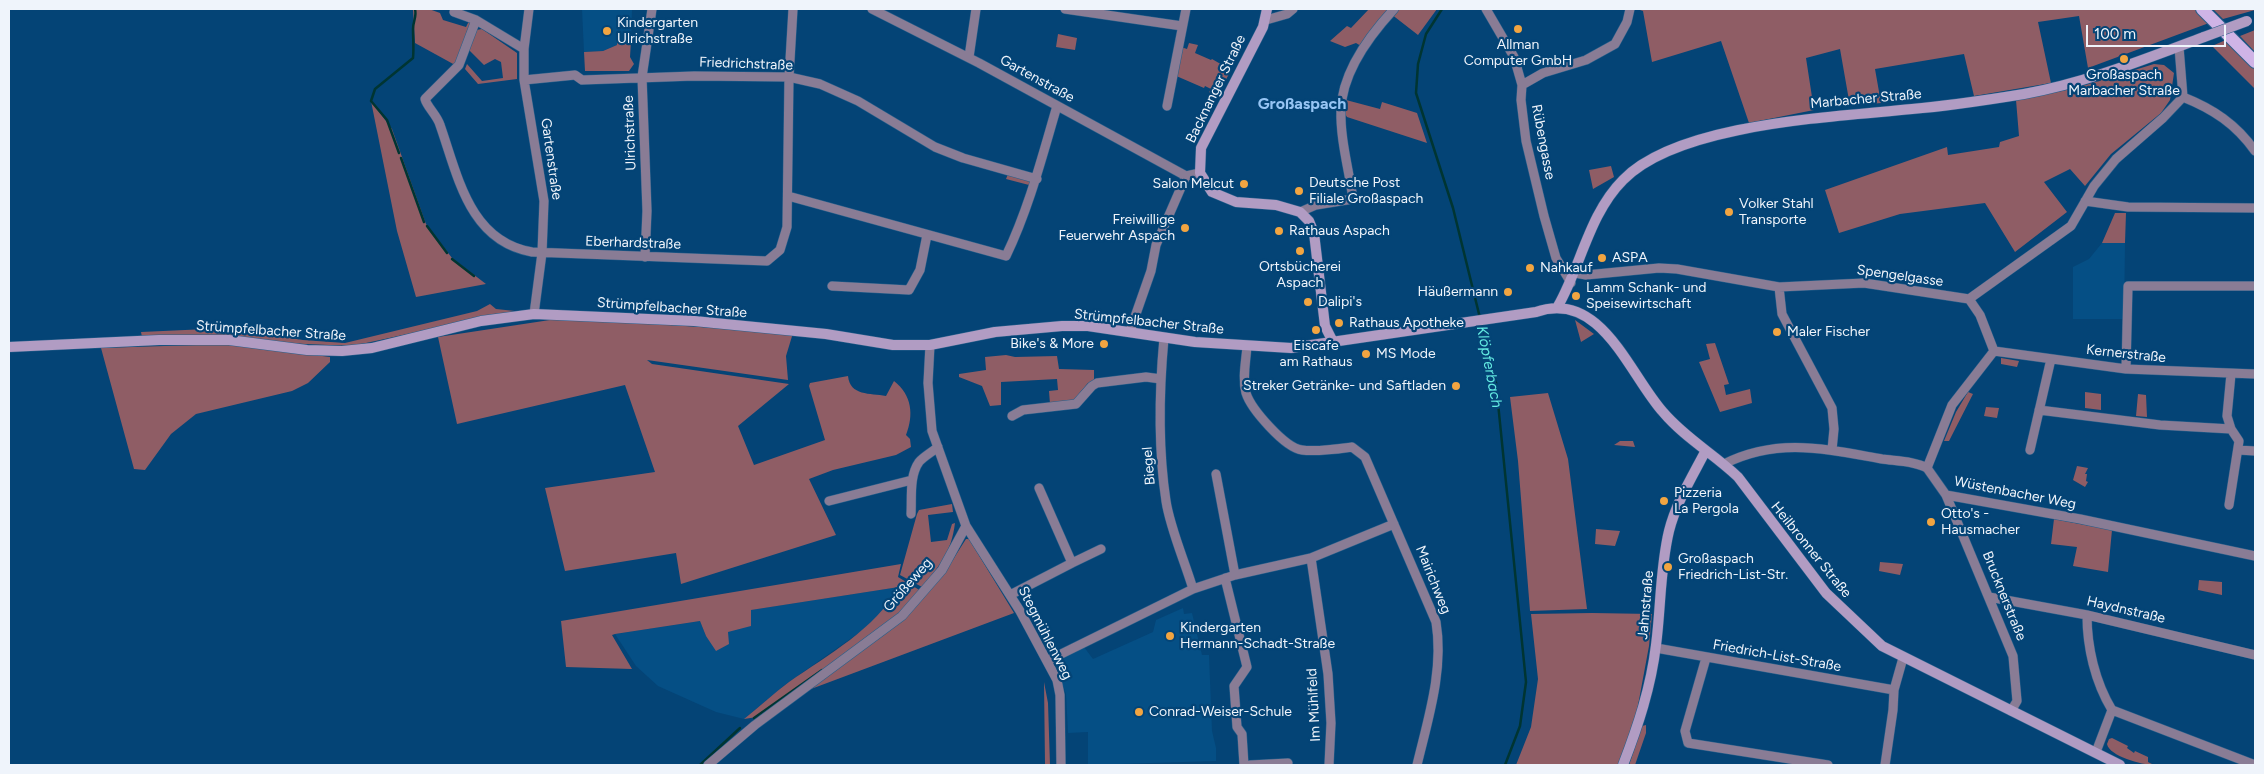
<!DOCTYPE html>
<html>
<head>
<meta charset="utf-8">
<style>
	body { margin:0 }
	#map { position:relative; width:2264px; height:774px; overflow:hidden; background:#044476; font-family:Figtree,sans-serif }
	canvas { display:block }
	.frame { position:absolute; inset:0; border:10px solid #eff4fb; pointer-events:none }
	.scale { position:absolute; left:2086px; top:25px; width:140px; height:22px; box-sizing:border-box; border:2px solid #eff4fb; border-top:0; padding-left:6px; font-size:15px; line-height:18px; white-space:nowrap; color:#eff4fb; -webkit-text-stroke:4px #044476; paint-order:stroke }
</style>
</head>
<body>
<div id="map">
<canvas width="2264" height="774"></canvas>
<div class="frame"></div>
<div class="scale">100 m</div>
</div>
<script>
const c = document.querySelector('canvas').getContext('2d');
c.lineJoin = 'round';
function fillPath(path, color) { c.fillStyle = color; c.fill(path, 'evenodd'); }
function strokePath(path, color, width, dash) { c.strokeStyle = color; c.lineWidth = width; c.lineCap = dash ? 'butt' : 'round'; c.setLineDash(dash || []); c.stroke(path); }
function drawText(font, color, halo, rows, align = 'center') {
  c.font = font + ' Figtree,sans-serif'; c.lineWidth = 4.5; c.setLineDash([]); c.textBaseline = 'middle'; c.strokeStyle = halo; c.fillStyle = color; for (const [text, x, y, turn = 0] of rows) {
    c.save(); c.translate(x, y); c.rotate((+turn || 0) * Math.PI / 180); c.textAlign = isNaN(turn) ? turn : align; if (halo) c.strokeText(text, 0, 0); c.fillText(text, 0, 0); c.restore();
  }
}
fillPath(new Path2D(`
	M582,9H632L631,41H617V45L603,51L584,52Z
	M2102,243H2125L2124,319H2073V267L2089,259Z
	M899,587L882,612L863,630L786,684L744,719L716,712L658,686L636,666L615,634L700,621L706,636L727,632L750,610Z
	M1183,608L1184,614L1192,613L1202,655H1209L1212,731L1216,748V761L1088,765V732L1068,733L1066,694L1056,666L1062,657L1084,647L1093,659L1153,632L1156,620Z`), '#054f85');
fillPath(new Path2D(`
	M413,9H429L440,13L443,20L466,27L469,21L471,25L455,65L415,43Z
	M1369,9H1389L1381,17L1361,46L1356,43L1345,47L1330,41L1347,26L1351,28Z
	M1398,9H1437L1418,35L1391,14Z
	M1637,9H2195L2209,23L2088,68L2079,16L2038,22L2051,83L1974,96L1964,54L1875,69L1881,103L1850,106L1840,49L1806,58L1814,110L1749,123L1721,41L1652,62L1643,11Z
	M2213,9H2255V10L2223,19Z
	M482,29L517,53V79L478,84L465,69L467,64L482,81L503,78L501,62L495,59L484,65L469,50L476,30Z
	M2255,30V52L2240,36Z
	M1058,34L1077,38L1075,50L1056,47Z
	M2228,39L2255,67V89L2212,46Z
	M617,41H631L630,57L634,64L629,71H585L584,52L603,51L617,45Z
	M1189,43L1198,45L1195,53L1211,60L1212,59L1231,70L1217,97L1209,92L1211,89L1205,86L1204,88L1174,75L1181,47L1187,49Z
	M2154,64L2164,65L2174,73L2170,100L2161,113L2111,154L2085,186L2070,169L2044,182L2067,212L2015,252L1985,203L1900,214L1839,233L1825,190L1947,147L1948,155L1999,147L2000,142L2019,136L2016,100L2076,88Z
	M1346,100L1380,109L1382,102L1417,113L1427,143L1347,117L1344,112Z
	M371,101L392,129L426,224L452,258L486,284L416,297L397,231Z
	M1611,166L1614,177L1593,189L1589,170Z
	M1008,174L1031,180L1029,185L1006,179Z
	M2115,213H2126L2125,243H2102Z
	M490,304L496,309L515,311L352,346L142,337L141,332L207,329L245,331L303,340L345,343L477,311Z
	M563,318L793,333L786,356L788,380L647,360L652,364L789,384L738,426L754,465L825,440L809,386L810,383L848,376C850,396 870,393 886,396L894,381C912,395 914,415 906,435L910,439L911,447L896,455L833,470L809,479L836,535L681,584L676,553L565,571L545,488L655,472L625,385L457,424L438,337Z
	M1575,320L1594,334L1581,342Z
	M1715,343L1729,384L1724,385L1726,395L1750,389L1752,403L1720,412L1699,362L1710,359L1706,344Z
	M228,344L330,357V362L308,383L292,391L196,414L171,434L145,470L134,469L101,348Z
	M1006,355L1015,357L1057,356L1059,369L1094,370V382L1088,383L1072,402L1050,404L1049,391L1058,390L1057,379L1001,382V405L990,406L982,386L959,377V374L986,370L985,357Z
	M2001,358L2019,361L2017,367L2001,364Z
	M1968,392L1973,394L1949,441H1944L1956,412Z
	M2085,392L2101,394V410L2085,408Z
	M1548,393L1568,459L1587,609L1530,611L1518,461L1510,397Z
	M2138,394L2146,395L2147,417L2136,416Z
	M1986,407L1999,408L1997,418L1984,416Z
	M1620,441H1633L1635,447L1614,445Z
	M2077,466L2088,468L2085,474H2087L2086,481L2088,482L2085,487L2073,480Z
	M952,504L953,512L928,515L931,542L947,540L952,524L955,523C951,553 941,564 922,587L900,575L917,514L919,510Z
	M2054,519L2112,530L2108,572L2073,566L2077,547L2051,544Z
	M1596,529L1620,531L1615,546L1595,544Z
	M966,539H969L1014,613L811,689L873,641L945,572Z
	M1880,562L1903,564L1900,575L1879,571Z
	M901,564L898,577L921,591L900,615L807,685L757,717L744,719C759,707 774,693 789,682C829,654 874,630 899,587L751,610V626L728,632L729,644L716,651L706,636L700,621L615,634L612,635L632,669L566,667L561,621Z
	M2199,580L2222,582V595L2198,590Z
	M1592,613L1652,614L1649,646L1634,727L1618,765H1516L1531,727L1538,679L1531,614Z
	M1044,682L1048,703L1050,765H1045Z
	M1646,725V733L1635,765H1629L1642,726Z
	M2112,738L2128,746L2127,748L2134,753L2135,751L2148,757V762L2154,765C2142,765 2109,756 2107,744L2109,739Z`), '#8f5d65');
strokePath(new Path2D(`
	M1442,9L1426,34L1418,64L1416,93L1453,208L1480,318
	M399,153L387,120L371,101L375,89L413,58C414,48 413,39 413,29C413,21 417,17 415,9
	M401,158L424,222
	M427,226L447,253
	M452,259L474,276
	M1481,323L1496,383L1526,682L1520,726L1505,765
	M754,718L822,670
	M700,765L740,728`), '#003532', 2.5);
const street = new Path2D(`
	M529,9L524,49V80L544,201L542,253L534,314
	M872,9L979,63L1186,176
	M1065,9L1182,26
	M1486,9L1514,57L1522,85L1521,100L1526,141L1544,216L1556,258L1571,283
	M454,12L476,20L524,49
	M476,20L459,65L425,99C427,107 437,115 440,125C458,176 469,241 532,252L767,261L780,250L787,227L789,77L793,9
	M1266,20L1287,14L1293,9
	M969,57L976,9
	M524,80L575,75L582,80L694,76L789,77L820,84L858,101L935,147L963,158L1037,179
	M1522,85L1543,73L1586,60L1615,44L1627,22L1630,9
	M2183,97C2213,109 2236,124 2255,151
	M1167,106L1186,9
	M788,196L1006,256C1029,208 1042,157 1057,106
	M2085,201L2128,207L2255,208
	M1300,212L1316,205L1353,199C1349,170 1340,139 1341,110C1342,73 1370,35 1394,9
	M645,257L647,211L642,77L652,9
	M1575,273L1586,275L1659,268L1677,269L1779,287L1864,283L1969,299L1980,315L1994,351L1952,405L1927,468
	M832,286L909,290L920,270L927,235
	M1779,287L1782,314L1832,408L1834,429L1832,450
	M1969,299L2071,226L2094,186L2116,159L2163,118L2183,97L2179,47
	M1130,331L1151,271L1156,245L1186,176L1200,173
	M1164,338C1159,392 1158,448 1166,501C1170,528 1185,562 1193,589
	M930,345L928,383L932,431L966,526L1020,611L1057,680L1060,695L1061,765
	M1247,346C1246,361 1242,378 1246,393C1251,409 1285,448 1302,450C1317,452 1337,449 1352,447L1365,457L1436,622C1444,670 1428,719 1417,765
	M1994,351L2126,369L2255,374
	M2126,369L2128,286H2255
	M2039,410L2160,425L2231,429
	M1012,416L1023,410L1076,404L1092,386L1097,383L1146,377L1161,379
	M2030,450L2051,359
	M2238,450L2255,451
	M1724,464C1778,437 1825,449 1882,459C1896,461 1915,461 1927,468L1946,495L2013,656L2017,701L2011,711
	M1216,474L1235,575
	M1946,495L2080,519L2255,556
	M829,501L912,480
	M2229,505L2239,441L2231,429L2227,416L2231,374
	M911,514C912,498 909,476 919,462C923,457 932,452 938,447
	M1311,558L1328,674L1331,723L1329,765
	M1072,563L1101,549
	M1225,578L1247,667L1234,686L1237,727L1242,734L1244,765
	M1010,595L1072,563L1039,488
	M1989,597L2087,615L2255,655
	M2087,615C2087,647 2095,682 2112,710L2255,765
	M1656,648L1894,690
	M1706,658L1685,731L1688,743L1828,765
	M1047,661L1193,589L1235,575L1311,558L1394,524
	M2096,752L2112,710
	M708,765L755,725L902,616L942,570L966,526
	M1250,765L1288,763
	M1885,765L1893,710L1894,690L1903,658`);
const secondary = new Path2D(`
	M1267,9L1263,27L1201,148L1200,173L1212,192L1236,202L1276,205L1300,212L1309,221L1314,233L1325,326L1333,342
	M1558,306C1581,266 1589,214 1623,180C1678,123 1835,117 1912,109C1949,106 1987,100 2024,94C2086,83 2145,59 2204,37
	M9,347L159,340H229L307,350L342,351L372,348L481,321L534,314L694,321L826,334L893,345H930L995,332L1062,326H1088L1195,342L1291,348L1536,312C1601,289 1629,374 1663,412C1685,438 1714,454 1738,477L1826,593L1882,646L2120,765
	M1623,765C1638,726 1651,687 1656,645C1661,607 1660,568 1669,531C1676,503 1692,477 1705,452`);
const primary = new Path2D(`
	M2202,9L2255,62`);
strokePath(street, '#2a608b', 10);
strokePath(secondary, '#2a608b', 11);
strokePath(primary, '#2a608b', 14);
strokePath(street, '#897c95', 9);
strokePath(secondary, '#b19cc3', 10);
strokePath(primary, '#cfb4e6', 12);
const secondaryBridge = new Path2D(`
	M2204,37L2247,21`);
strokePath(secondaryBridge, '#2a608b', 11, []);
strokePath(secondaryBridge, '#b19cc3', 10);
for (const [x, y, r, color] of [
	[1518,29,5,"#f2a541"],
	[607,31,5,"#f2a541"],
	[2124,59,5,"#f2a541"],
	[1244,184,5,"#f2a541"],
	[1299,191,5,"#f2a541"],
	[1729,212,5,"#f2a541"],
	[1185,228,5,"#f2a541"],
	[1279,231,5,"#f2a541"],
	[1300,251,5,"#f2a541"],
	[1602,258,5,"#f2a541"],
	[1530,268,5,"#f2a541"],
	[1508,292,5,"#f2a541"],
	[1576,296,5,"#f2a541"],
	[1308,302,5,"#f2a541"],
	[1339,323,5,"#f2a541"],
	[1316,330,5,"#f2a541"],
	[1777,332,5,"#f2a541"],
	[1104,344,5,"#f2a541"],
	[1366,354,5,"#f2a541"],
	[1456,386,5,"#f2a541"],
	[1664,501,5,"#f2a541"],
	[1931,522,5,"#f2a541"],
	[1668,567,5,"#f2a541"],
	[1170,636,5,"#f2a541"],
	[1139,712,5,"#f2a541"]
]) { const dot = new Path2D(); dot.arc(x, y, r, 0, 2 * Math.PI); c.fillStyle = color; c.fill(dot); strokePath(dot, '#044476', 2); }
drawText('14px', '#eff4fb', '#044476', [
	["Kindergarten",617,23],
	["Ulrichstraße",617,39],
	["Allman",1518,45,"center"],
	["Computer GmbH",1518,61,"center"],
	["Großaspach",2124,75,"center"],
	["Marbacher Straße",2124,91,"center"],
	["Deutsche Post",1309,183],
	["Filiale Großaspach",1309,199],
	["Salon Melcut",1234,184,"right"],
	["Volker Stahl",1739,204],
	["Transporte",1739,220],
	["Freiwillige",1175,220,"right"],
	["Feuerwehr Aspach",1175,236,"right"],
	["Rathaus Aspach",1289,231],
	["ASPA",1612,258],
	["Ortsbücherei",1300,267,"center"],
	["Aspach",1300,283,"center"],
	["Nahkauf",1540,268],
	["Lamm Schank- und",1586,288],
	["Speisewirtschaft",1586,304],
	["Häußermann",1498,292,"right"],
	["Dalipi's",1318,302],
	["Rathaus Apotheke",1349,323],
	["Maler Fischer",1787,332],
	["Bike's & More",1094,344,"right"],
	["Eiscafe",1316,346,"center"],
	["am Rathaus",1316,362,"center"],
	["MS Mode",1376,354],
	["Streker Getränke- und Saftladen",1446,386,"right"],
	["Pizzeria",1674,493],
	["La Pergola",1674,509],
	["Otto's -",1941,514],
	["Hausmacher",1941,530],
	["Großaspach",1678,559],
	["Friedrich-List-Str.",1678,575],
	["Kindergarten",1180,628],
	["Hermann-Schadt-Straße",1180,644],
	["Conrad-Weiser-Schule",1149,712]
], 'left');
drawText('14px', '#eff4fb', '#044476', [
	["Friedrichstraße",746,64,2],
	["Gartenstraße",1037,79,29],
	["Backnanger Straße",1216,89,-64],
	["Marbacher Straße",1866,99,-5],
	["Ulrichstraße",630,133,-92],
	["Rübengasse",1543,142,79],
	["Gartenstraße",551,159,82],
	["Eberhardstraße",633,243,2],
	["Spengelgasse",1900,276,8],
	["Strümpfelbacher Straße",672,308,4],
	["Strümpfelbacher Straße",1149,322,6],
	["Strümpfelbacher Straße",271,331,4],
	["Kernerstraße",2126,354,6],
	["Biegel",1149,466,-95],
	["Wüstenbacher Weg",2015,493,11],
	["Heilbronner Straße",1811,550,51],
	["Mairichweg",1433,580,68],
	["Größeweg",908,585,-49],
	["Brucknerstraße",2004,596,68],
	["Jahnstraße",1646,605,-85],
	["Haydnstraße",2126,610,13],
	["Stegmühlenweg",1045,633,63],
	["Friedrich-List-Straße",1777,656,10],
	["Im Mühlfeld",1314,705,-93]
]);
drawText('italic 15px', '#64ece3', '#044476', [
	["Klöpferbach",1489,367,79]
]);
drawText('bold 16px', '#97c5f4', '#044476', [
	["Großaspach",1302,104]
]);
</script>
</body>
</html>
